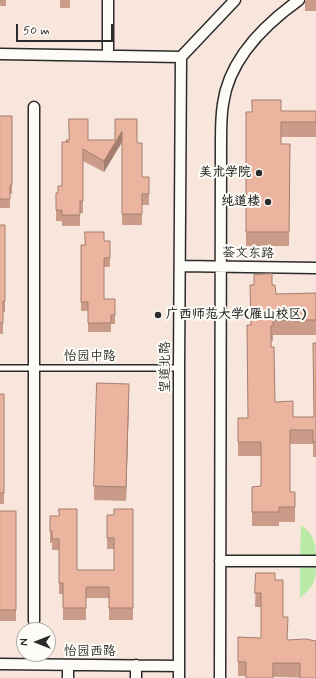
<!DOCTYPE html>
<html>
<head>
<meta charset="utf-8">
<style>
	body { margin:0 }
	#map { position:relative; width:316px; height:678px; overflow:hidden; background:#fdfcf7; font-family:Mynerve,sans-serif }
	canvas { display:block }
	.north { position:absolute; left:16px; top:622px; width:40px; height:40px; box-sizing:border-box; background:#fdfcf7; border:1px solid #a9a8a5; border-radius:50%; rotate:270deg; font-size:11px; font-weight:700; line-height:16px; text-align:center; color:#2b2b2b }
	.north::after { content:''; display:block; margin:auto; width:14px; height:18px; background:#2b2b2b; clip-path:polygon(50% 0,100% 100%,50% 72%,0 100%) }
	.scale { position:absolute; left:16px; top:24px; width:97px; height:18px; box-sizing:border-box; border:2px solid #2b2b2b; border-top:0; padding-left:5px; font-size:12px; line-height:14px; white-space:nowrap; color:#2b2b2b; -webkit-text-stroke:3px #fdfcf7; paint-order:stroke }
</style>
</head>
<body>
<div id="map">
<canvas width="316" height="678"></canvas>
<div class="north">N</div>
<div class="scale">50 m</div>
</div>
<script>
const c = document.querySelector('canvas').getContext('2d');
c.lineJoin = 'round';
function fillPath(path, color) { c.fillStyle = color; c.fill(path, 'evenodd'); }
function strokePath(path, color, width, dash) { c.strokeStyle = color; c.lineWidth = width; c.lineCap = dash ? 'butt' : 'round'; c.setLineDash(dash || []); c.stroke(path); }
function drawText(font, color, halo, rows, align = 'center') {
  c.font = font + ' Mynerve,"LXGW WenKai TC",sans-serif'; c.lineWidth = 4; c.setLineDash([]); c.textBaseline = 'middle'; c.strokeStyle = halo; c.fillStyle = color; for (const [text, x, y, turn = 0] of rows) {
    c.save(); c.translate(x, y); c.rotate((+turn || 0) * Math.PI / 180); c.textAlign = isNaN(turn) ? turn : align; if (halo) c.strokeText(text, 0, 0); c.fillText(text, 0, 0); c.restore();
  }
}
fillPath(new Path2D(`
	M0,0H316V678H0ZM24,630H48V654H24Z`), '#f8e6dd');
fillPath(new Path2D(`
	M301,525C314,534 316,544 316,559H300Z
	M316,564C316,583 314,585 300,598V565Z`), '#baeaa8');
const lane = new Path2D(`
	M0,368H179`);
const street = new Path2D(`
	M0,54L181,57
	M108,55V0
	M181,57L235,0
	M180,266L316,268
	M220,561H316
	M34,621V107
	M0,664L179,666
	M136,665V678
	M68,678V665
	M179,678V368L181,57
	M220,678L221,141C221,129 221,116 223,104C229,59 264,25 299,0`);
strokePath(lane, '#2b2b2b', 8);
strokePath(street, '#2b2b2b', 13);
strokePath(lane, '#fdfcf7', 5);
strokePath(street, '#fdfcf7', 10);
fillPath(new Path2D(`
	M0,0H6V6H0Z
	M60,0H70V8H60Z
	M305,0H316V11H305Z
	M281,111H316V137H281V144H290L289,246H246V112Z
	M0,116H12V194H10V208H0Z
	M66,140H88L137,143L142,177H149V205H142V225H122V142L104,172L83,161V213H80V226H62V221H56V193H58L62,186Z
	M0,225H5V312H3V334H0Z
	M104,241H110V267H104V299H115V324H111V332H88V311H81V245H85Z
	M272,285L276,294L316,293V335H273V341H271L275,402L293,417H314L316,343V457H313V444H290V492H295V522H279V526H252V487L261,486V456H238V418H248L250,325Z
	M0,394H4V504H0Z
	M129,398L126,501L94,500V486Z
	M133,509V620H109V598H86V620H63V594H59V550H52V543H50V516L77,570H114V549H107V515H114Z
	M0,511H16V621H0Z
	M256,573L275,580L287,640L316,678L238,676V637L261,638V607H255Z`), '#ca9b89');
fillPath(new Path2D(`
	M122,131V142L104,172V161Z
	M129,384V398L126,501V487Z`), '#a47e6f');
const building = new Path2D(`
	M252,100H281V111H316V122H281V144H290L289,232H246V112H252Z
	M0,116H12V185H10V199H0Z
	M69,119H88V140H115V119H137V143H142V177H149V194H142V214H122V131L104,161L83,149V201H80V215H62V210H56V193H58V186H62V142H69L66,140H69Z
	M0,225H5V301H3V323H0Z
	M85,232H104V241H110V258H104V299H115V315H111V323H88V302H81V245H85Z
	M272,274V285H275L276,294L316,293V320H273V326H271V347H274L275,402L293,401V417H314L313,343H316V442H313V430H290V492H295V507H279V512H252V487L261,486V442H238V418H248L247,325H251L250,285H254V275Z
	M97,383L129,384L126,487L94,486Z
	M0,394H4V493H0Z
	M59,509H77V570H114V538H107V515H114V509H133V608H109V587H86V608H63V583H59V539H52V531H50V516H59Z
	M0,511H16V610H0Z
	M256,573H275V580H283V617H288L287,640L306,639L316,641V678H300V663H273V678H246V662H238V637L261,638V593H255Z`);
fillPath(building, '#ebb49f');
strokePath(building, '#a47e6f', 1);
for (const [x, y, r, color] of [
	[259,173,4,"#2b2b2b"],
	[268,202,4,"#2b2b2b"],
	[158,315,4,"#2b2b2b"]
]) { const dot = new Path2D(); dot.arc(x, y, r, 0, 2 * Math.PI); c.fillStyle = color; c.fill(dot); strokePath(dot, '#fdfcf7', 1.5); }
drawText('bold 13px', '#2b2b2b', '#fdfcf7', [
	["美术学院",251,173],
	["纯道楼",260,202],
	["广西师范大学(雁山校区)",166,315,"left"]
], 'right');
drawText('13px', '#2b2b2b', '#fdfcf7', [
	["荟文东路",248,254,1],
	["怡园中路",90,357],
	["望道北路",166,367,-90],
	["怡园西路",90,652]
]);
</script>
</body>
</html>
